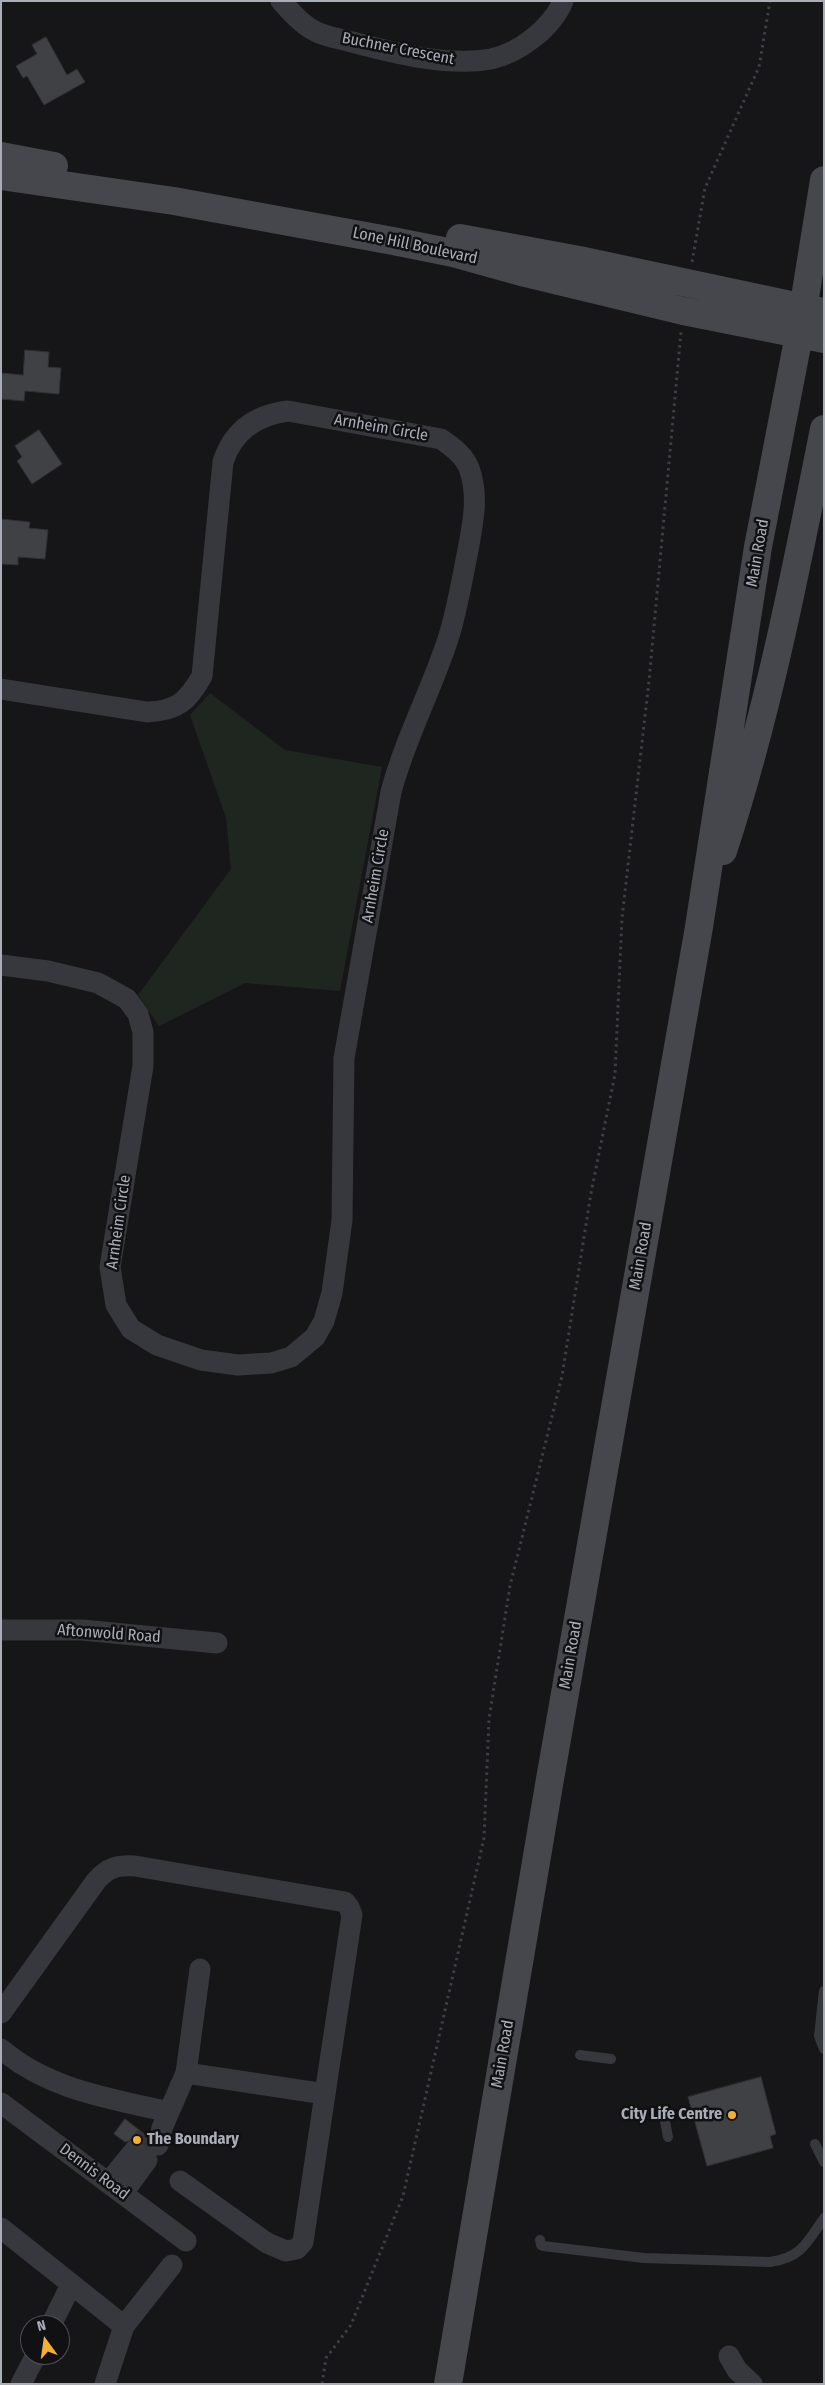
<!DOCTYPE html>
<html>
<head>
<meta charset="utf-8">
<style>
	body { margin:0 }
	#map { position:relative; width:825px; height:2385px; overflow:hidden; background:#161618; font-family:"Fira Sans Condensed",sans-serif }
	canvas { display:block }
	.frame { position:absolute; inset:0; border:2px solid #a8adb8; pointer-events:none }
	.north { position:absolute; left:20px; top:2315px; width:50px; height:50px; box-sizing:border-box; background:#111113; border:1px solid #4d4f55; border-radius:50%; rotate:346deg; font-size:14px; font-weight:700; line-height:20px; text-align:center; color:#a8adb8 }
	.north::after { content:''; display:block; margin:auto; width:18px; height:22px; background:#f2b134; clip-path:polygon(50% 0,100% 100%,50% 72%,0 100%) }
</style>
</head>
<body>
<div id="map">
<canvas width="825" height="2385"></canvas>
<div class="frame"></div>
<div class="north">N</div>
</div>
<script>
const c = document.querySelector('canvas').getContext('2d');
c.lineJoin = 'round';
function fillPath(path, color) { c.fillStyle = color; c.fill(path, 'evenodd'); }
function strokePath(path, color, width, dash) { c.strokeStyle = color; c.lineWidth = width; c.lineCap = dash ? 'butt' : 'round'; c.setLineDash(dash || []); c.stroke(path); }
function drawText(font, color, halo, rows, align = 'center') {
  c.font = font + ' "Fira Sans Condensed",sans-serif'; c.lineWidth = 5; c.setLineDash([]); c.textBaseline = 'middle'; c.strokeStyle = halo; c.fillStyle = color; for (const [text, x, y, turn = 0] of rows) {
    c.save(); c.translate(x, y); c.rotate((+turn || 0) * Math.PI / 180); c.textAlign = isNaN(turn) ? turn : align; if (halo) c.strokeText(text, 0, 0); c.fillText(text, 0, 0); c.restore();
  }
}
fillPath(new Path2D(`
	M210,693L285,750L382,767L340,991L245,983L159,1026L138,995L231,869L226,818L190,715Z`), '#1e261f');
const building = new Path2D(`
	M46,37L67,75L77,69L85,82L44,105L27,76L23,78L16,66L37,54L32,45Z
	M25,350L49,352L48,367L61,368L59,394L25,391L24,401L1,399V373L23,375Z
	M39,430L62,464L32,484L17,461L22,457L15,446Z
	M1,519L30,522L29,528L48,530L45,559L18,557V565L1,564Z
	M761,2077L776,2134L770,2136L773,2148L707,2166L688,2097Z
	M125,2119L147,2136L146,2144L137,2138L125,2142L114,2134Z`);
fillPath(building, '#404145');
strokePath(building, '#303034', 1);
strokePath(new Path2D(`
	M135,2150L146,2136`), '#333438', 21, [21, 11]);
strokePath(new Path2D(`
	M692,262L705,188L759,67L770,1
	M322,2384L326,2358L351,2325L403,2196L484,1838L489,1719L510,1586L562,1376L591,1193L615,1074L622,918L649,681L681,332`), '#3d3f44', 3, [2.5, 4]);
strokePath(new Path2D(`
	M824,1991L819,2036L824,2049
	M580,2055L611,2059
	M664,2116L668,2137
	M815,2144L824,2162
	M540,2240L541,2245L543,2246L644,2258L770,2262C801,2258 807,2243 824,2218`), '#37383d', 10);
strokePath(new Path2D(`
	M281,1C292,13 304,27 319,33C329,37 341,39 352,42C394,53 448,67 491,59C519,53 552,28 563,1
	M1,689L147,712C177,711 188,701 202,676L223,462C233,431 256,415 288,411L441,439C452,447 464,455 469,468C479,495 473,523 468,550C462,580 457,611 448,639C431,691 405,739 391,792L344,1058L342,1220L332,1293L324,1321L315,1337L291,1357L271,1363L238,1365L201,1360L157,1345L131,1329L116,1305L110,1267L143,1066V1032L138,1014L127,999L98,983L48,971L1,965
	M1,1630H82L217,1643
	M1,2013L96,1881C108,1867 118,1865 135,1866L345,1902L349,1907L352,1915L325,2094L186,2073
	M1,2049C49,2090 109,2098 169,2112
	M1,2103L186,2241
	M158,2145L162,2128L186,2073L200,1969
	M180,2181L267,2243L286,2251L297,2249L303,2242L325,2094
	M108,2183L135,2150
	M123,2193L147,2160
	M1,2228L124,2326L105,2384
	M51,2325L71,2285
	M124,2326L172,2265
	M729,2356L737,2370L752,2384
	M21,2384L36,2355`), '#37383d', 21);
strokePath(new Path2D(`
	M1,156L54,166
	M1,176L174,201L393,241L453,253L525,273L683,311L824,339
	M460,238L579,260L824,312
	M723,851C768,714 796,570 824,429
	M448,2384L550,1779L699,927L758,547L799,335L824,180`), '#45474d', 28);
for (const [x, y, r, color] of [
	[732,2115,5,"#f2b134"],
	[137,2140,5,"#f2b134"]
]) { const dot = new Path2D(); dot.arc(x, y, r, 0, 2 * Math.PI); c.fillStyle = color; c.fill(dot); strokePath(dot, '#111113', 2); }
drawText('16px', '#a8adb8', '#111113', [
	["Buchner Crescent",398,49,11],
	["Lone Hill Boulevard",415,246,12],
	["Arnheim Circle",381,428,10],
	["Main Road",758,553,-80],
	["Arnheim Circle",376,876,-80],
	["Arnheim Circle",119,1222,-82],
	["Main Road",641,1256,-80],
	["Aftonwold Road",109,1634,4],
	["Main Road",571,1655,-80],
	["Main Road",503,2054,-80],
	["Dennis Road",94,2172,37]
]);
drawText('bold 16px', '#a8adb8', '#111113', [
	["City Life Centre",722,2115],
	["The Boundary",147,2140,"left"]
], 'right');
</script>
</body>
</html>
